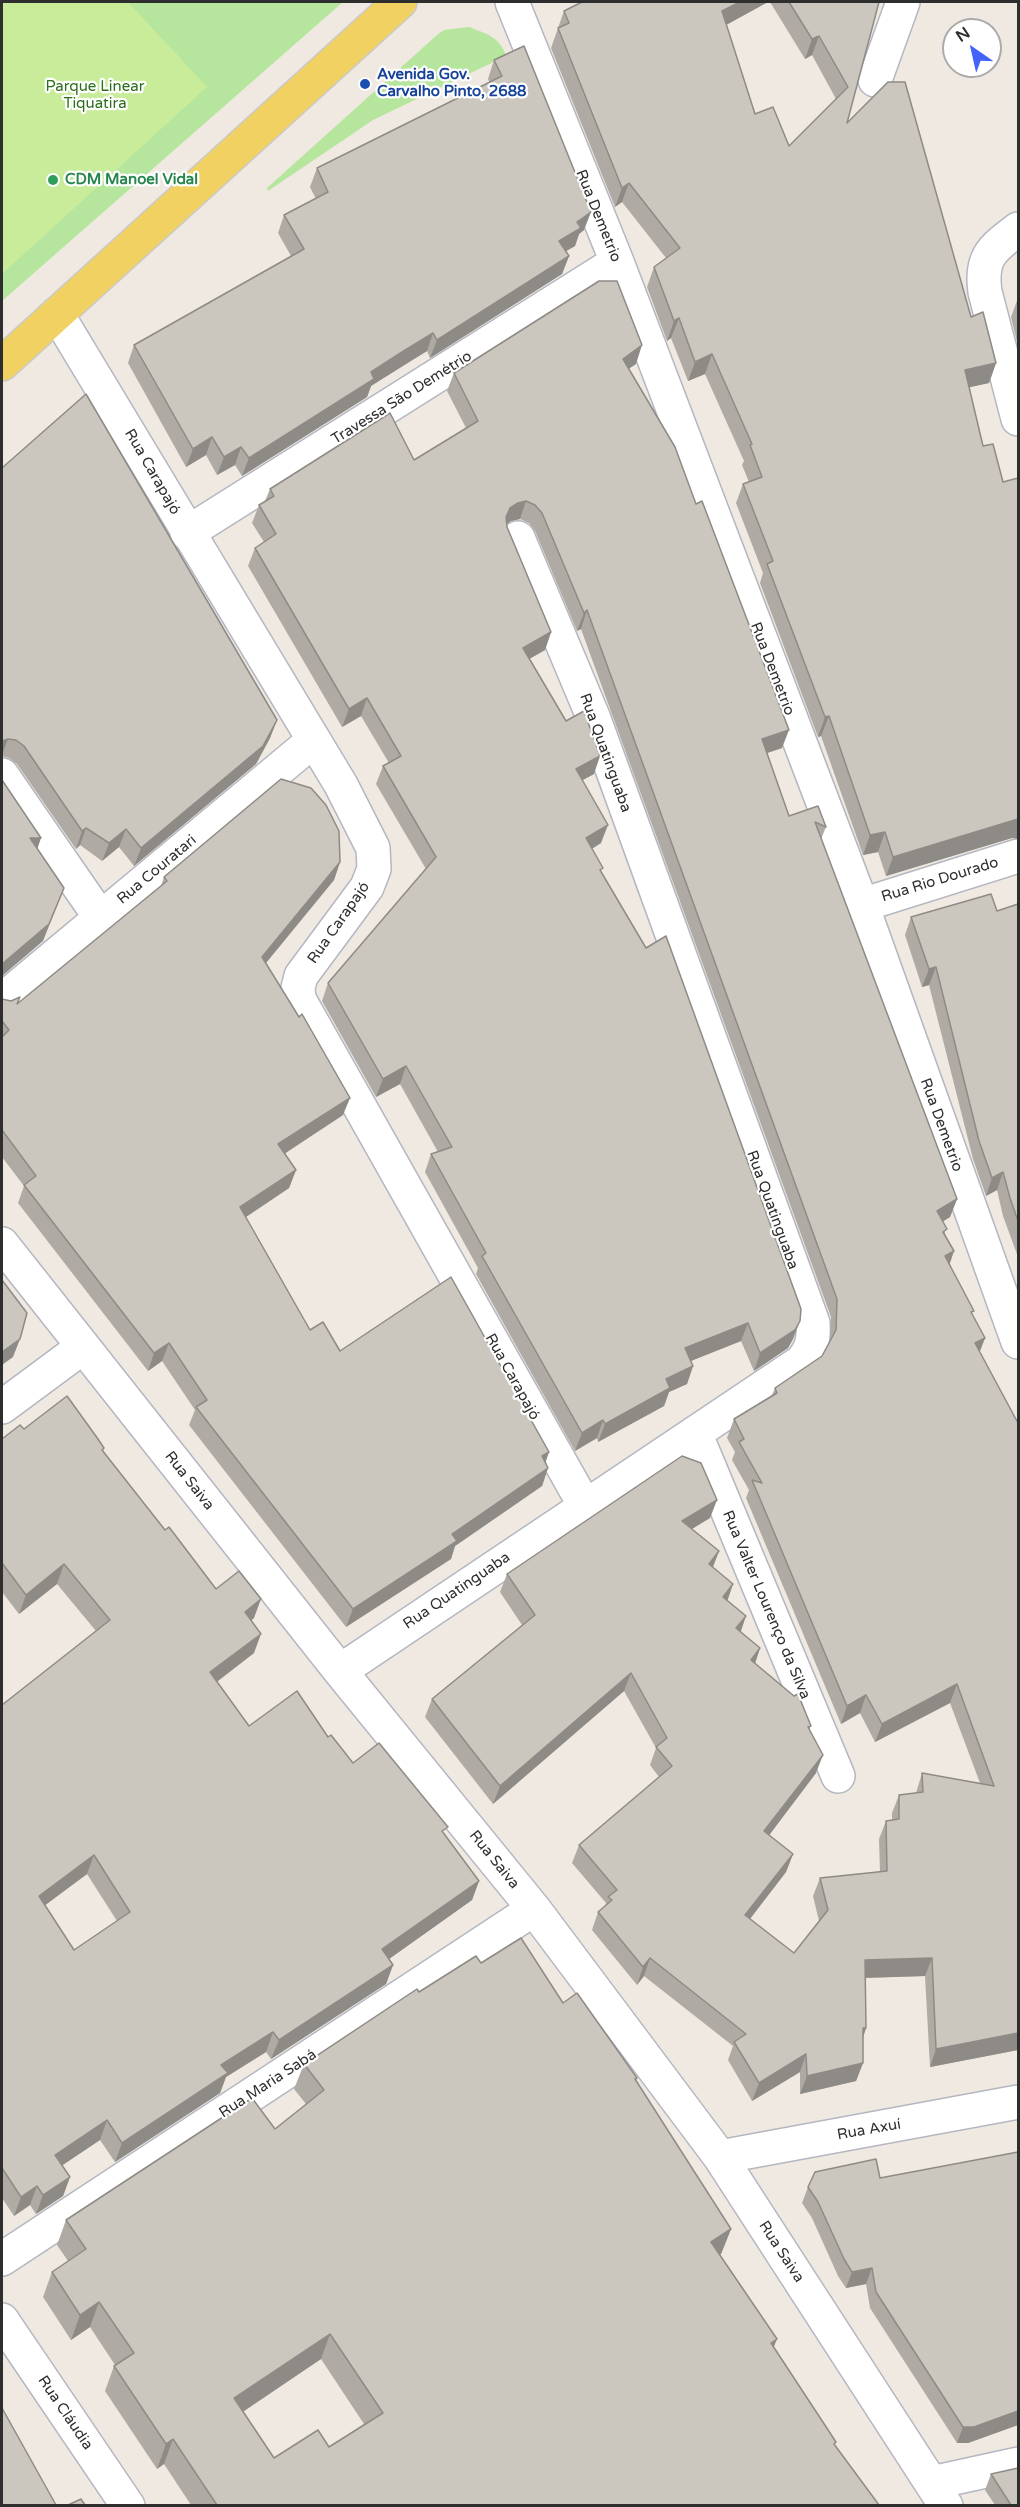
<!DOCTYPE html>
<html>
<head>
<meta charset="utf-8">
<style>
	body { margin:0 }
	#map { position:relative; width:1020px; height:2507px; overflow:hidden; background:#efe9e1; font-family:"Varela Round",sans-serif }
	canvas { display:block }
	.frame { position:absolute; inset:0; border:3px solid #2e2e2e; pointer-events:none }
	.north { position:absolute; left:942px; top:18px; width:60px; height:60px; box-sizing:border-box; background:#fff; border:2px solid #ababab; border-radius:50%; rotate:326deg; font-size:16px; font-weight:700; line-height:24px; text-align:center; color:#2e2e2e }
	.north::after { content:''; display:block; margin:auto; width:21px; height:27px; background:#4264fb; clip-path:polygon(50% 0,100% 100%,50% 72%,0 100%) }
</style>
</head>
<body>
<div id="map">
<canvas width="1020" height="2507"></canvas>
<div class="frame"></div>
<div class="north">N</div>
</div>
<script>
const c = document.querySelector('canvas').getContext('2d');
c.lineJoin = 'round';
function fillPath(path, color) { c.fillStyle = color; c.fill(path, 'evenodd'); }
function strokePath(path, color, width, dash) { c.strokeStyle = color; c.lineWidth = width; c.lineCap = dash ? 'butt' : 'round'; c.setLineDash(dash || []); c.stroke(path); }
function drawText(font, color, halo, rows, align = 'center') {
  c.font = font + ' "Varela Round",sans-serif'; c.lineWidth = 4.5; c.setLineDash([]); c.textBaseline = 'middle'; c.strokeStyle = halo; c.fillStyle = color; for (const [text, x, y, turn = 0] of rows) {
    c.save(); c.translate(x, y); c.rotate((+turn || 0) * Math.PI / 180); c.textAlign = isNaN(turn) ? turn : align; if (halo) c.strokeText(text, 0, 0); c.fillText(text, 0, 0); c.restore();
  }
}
fillPath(new Path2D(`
	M2,2H343L2,301Z
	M469,27C487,34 500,37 506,56L373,120L268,191L267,188L437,35L444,30Z`), '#b6e59e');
fillPath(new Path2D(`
	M2,2H128L207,87L2,274Z`), '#c9ec9a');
const minor = new Path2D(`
	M512,2L617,262L862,905L1018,1342
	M875,80L903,2
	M1018,229C992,249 980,257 985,292L1018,419
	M57,314L341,785L373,848L374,869L367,887L301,976L298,988L299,999L585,1506
	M187,533L617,262
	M2,775L100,917
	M862,905L1018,856
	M2,1000L314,740
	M2,1244L340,1671L534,1909L720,2157L946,2506
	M2,1407L83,1347
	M696,1435L838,1776
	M340,1671L801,1362C812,1349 814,1340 813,1323L594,719L518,538
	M720,2157L1018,2102
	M2,2259L534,1909
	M2,2320L128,2506
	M931,2483L1018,2464`);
const major = new Path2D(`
	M2,364L400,2`);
strokePath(minor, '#b4b7c1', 36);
strokePath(major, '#c9c9c9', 36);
strokePath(minor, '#fff', 33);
strokePath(major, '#f2d163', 33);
fillPath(new Path2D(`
	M768,2L726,25L755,114L789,146L836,99L812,55L805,59L770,2H879L847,123L971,317L996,363L989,383L969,387L1012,838L886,876L878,852L863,855L821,736L818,737L760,583L763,573L736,503L743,484L749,482L742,465L744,461L705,374L688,381L671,338L667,341L647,287L654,267L666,258L622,202L615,207L551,48L564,11Z
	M494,60L584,230L579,234L575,246L566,251L569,256L562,274L430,358L427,351L395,370L371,386L367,397L242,476L235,465L217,475L206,455L186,467L128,363L134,345L291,256L278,233L284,215L316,199L310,187L317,168L490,83L488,79Z
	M1018,298V346L1011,317Z
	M636,364L628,369L782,748L767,753L789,816L818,806L826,827L821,839L957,1199L950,1217L943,1221L950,1264L972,1315L985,1338L980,1351L1018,2050L930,2067L925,1976L866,1978V2028L863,2038V2063L856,2081L800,2094V2072L752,2101L728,2060L733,2046L644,1976L637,1985L592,1930L598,1912L605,1906L606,1903L572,1863L579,1845L659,1777L650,1765L656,1748L624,1691L493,1804L425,1717L432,1699L522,1625L500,1592L507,1574L710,1518L692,1529L719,1551L713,1567L740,1632L760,1648L755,1664L811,1726L809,1730L816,1773L769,1835L793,1854L786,1872L750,1919L794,1953L819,1921L813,1896L820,1878L880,1872L879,1839L886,1821L892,1820V1813L899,1795L916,1793L922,1773L980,1783L950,1703L875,1742L860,1713L841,1724L746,1498L749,1490L732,1460L735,1452L727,1438L734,1419L772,1395L775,1388L822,1356L830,1342L831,1317L581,629L577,631L535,531L529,523L520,519L511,521L507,524V527L551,632L545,650L529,659L594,774L582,780L601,843L592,849L793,1339L788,1348L754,1371L741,1341L691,1361L693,1366L687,1384L669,1392L664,1406L598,1442L597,1438L575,1451L476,1274L478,1268L425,1172L431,1154L438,1152L400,1084L376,1097L322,1001L328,983L426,869L376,784L383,766L389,763L361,716L342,727L248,566L255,548L264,542L252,523L259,505L265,501L270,489L414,460L466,428L447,391L454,373Z
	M2,468L277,720L270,738L256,764L134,866L119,847L102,861L80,845L76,849L17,764L9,758L2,756Z
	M340,862L334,880L266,963L343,1115L285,1153L296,1170L289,1188L246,1217L310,1330L340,1351L546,1462L548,1468L542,1486L455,1546L451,1559L346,1627L189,1425L195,1410L162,1361L148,1371L18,1203L24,1186L2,1157V999L18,1004L161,886L164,877Z
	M1018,904V1257L1003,1216L997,1190L986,1196L973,1159L929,985L922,987L905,935L911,917L997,911Z
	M24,1429L104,1448L103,1451L165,1530L216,1589L254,1618L251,1620L254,1653L217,1682L249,1726L328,1737L353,1763L445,1835L479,1881L472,1900L389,1959L393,1965L386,1984L271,2059L266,2052L226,2077L220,2093L115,2162L100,2140L62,2165L70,2177L63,2196L36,2214L30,2205L14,2216L2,2198V1705L96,1631L57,1584L19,1614L2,1592V1439ZM87,1874L117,1921L74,1950L45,1905Z
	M481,1963L563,2003L637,2078L636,2081L731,2229L721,2254L720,2255L774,2347L835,2446L879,2505H191L164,2464L157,2469L105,2391L114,2366L115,2365L90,2327L71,2340L43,2297L52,2272L68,2261L57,2245L66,2220L275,2129L306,2104L294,2089L304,2064L419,1992ZM321,2359L364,2424L329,2447L274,2458L243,2411Z
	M1018,2152V2425L968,2443H957L870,2308L866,2284L846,2288L838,2276L812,2218L802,2203L808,2187L880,2178Z
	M991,2474L1018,2505H995L985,2490Z`), '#afaba4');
fillPath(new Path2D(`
	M740,2H768L715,31L722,11Z
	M819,36L812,55L805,59L812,39Z
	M629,183L622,202L615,207L622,188Z
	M591,212L584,230L579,234L575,246L552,259L559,241L577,222Z
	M569,256L562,274L430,358L437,340Z
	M679,318L671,338L667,341L674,321Z
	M433,333L427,351L371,386L367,397L242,476L249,458L371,372Z
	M642,345L636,364L616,377L623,359Z
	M712,354L705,374L688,381L695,362Z
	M996,363L989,383L957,390L965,370Z
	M212,437L206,455L186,467L193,449Z
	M241,447L235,465L217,475L224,457Z
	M526,501L520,519L511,521L503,526L510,508L518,503Z
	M587,610L581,629L577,631L584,613Z
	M551,632L545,650L517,666L523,648Z
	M367,698L361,716L342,727L349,709Z
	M829,716L821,736L818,737L825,717Z
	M277,720L270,738L256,764L134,866L141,848Z
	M789,730L782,748L755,757L762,739Z
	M8,739L2,755V741Z
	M600,756L594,774L570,787L576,769Z
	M1018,819V839L1012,838L886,876L893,857Z
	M608,825L601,843L579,856L586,838Z
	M86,828L80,845L76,849L82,831Z
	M126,829L119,847L102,861L109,843Z
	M885,832L878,852L863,855L870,835Z
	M30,838H41L35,856Z
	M340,862L334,880L256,975L262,957Z
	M64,888L43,941L2,976V964Z
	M936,967L929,985L922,987L929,969Z
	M406,1066L400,1084L376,1097L383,1079Z
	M350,1098L343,1115L272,1162L278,1144Z
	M296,1170L289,1188L234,1225L240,1207Z
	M1003,1172L997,1190L986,1196L992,1178Z
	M957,1199L950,1217L931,1229L937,1211Z
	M954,1251L948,1269L945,1256Z
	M800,1321L793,1339L788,1348L754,1371L760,1353Z
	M748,1323L741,1341L678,1366L685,1348Z
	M985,1338L978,1356L975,1343Z
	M20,1339L13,1357L2,1365V1352Z
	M169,1343L162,1361L148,1371L154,1353Z
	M693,1366L687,1384L669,1392L664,1406L598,1442L605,1424L666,1379Z
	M603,1420L597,1438L575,1451L582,1433Z
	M549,1452L543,1470L542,1456Z
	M548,1468L542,1486L455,1546L451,1559L346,1627L353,1609L452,1534Z
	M717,1500L710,1518L675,1539L682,1521Z
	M719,1551L712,1569L709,1564Z
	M64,1564L57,1584L19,1614L26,1595Z
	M733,1584L727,1602L723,1597Z
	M261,1599L254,1618L238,1631L245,1612Z
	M746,1616L740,1634L736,1628Z
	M261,1634L254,1653L203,1692L210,1672Z
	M760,1648L754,1666L751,1660Z
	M631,1673L624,1691L493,1804L500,1786Z
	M957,1684L950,1703L875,1742L882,1724Z
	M866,1695L860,1713L841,1724L847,1706Z
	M823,1755L816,1773L758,1850L764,1831Z
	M793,1854L786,1872L739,1933L745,1915Z
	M94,1855L87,1874L32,1915L39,1896Z
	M479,1881L472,1900L375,1969L382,1949Z
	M650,1958L644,1976L637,1985L643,1967Z
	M932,1958L925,1976L859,1978L865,1960Z
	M393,1965L386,1984L271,2059L279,2040Z
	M863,2028H866L860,2046Z
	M273,2032L266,2052L226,2077L220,2093L115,2162L122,2143L221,2065Z
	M1018,2033V2050L930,2067L936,2049Z
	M806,2054L800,2072L752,2101L759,2083Z
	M863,2063L856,2081L800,2094L807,2076Z
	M107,2120L100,2140L48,2175L55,2155Z
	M70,2177L63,2196L36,2214L43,2195Z
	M37,2186L30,2205L14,2216L21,2197Z
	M731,2229L721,2254L702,2267L711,2242Z
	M872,2268L866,2284L846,2288L852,2272Z
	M99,2302L90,2327L71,2340L80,2315Z
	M330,2334L321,2359L225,2424L234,2398Z
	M777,2339L767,2364L771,2343Z
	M1018,2411V2425L968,2443H957L963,2427Z
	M173,2439L164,2464L157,2469L166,2444Z`), '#8e8b86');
const building = new Path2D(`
	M582,2H740L722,11L755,114L773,107L789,146L848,87L819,36L812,39L789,2H879L847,123L888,82H905L971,317L983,312L996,363L965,370L983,446L993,444L1003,482L1018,478V819L893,857L885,832L870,835L829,716L825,717L767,564L773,561L743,484L762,477L750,445L752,444L712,354L695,362L679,318L674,321L654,267L680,248L629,183L622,188L558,28L569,23L564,11Z
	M524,46L591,212L577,222L581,228L559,241L569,256L437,340L433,333L402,352L371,372L374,379L249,458L241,447L224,457L212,437L193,449L134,345L304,249L284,215L328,192L317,168L502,76L494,60Z
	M599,281H617L642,345L623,359L675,447L696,504L702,501L789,730L762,739L789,816L818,806L826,827L815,822L957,1199L937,1211L947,1229L943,1232L954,1251L945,1256L974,1311L971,1312L985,1338L975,1343L1018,1423V2033L936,2049L932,1958L865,1960L866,2028H863V2063L807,2076L806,2054L759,2083L734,2042L746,2034L650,1958L643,1967L598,1912L612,1900L608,1897L617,1890L579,1845L672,1766L656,1747L667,1738L631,1673L500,1786L432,1699L535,1615L507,1574L682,1456L701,1463L717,1500L682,1521L719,1551L709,1564L733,1584L723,1597L746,1616L736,1628L760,1648L751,1660L794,1696L798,1694L811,1726L808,1727L823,1755L764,1831L793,1854L745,1915L794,1953L828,1910L820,1878L887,1871L886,1821L899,1819V1795L923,1792L922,1773L994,1786L957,1684L882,1724L866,1695L847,1706L752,1480L762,1483L739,1442L744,1439L734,1419L777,1393L775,1388L822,1356L836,1330L837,1299L587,610L584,613L542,513L535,505L526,501L518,503L510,508L506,517L507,527L551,632L523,648L566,721L584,711L600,756L576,769L608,825L586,838L603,868L600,870L646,948L666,936L801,1309L800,1321L795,1330L760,1353L748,1323L685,1348L693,1366L666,1379L670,1388L605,1424L603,1420L582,1433L482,1256L486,1253L431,1154L452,1147L406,1066L383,1079L328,983L436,857L383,766L401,756L367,698L349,709L255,548L276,534L259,505L274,496L270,489L390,413L414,460L478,421L454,373Z
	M86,394L277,720L263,746L141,848L126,829L109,843L86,828L82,831L24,746L16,740L8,739L2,741V468Z
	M281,779L311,788L326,805L339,831L340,862L262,957L299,1017L302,1014L350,1098L278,1144L296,1170L240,1207L310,1330L323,1322L340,1351L451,1277L549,1452L542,1456L548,1468L452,1534L457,1541L353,1609L196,1407L207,1400L169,1343L154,1353L24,1185L36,1176L2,1130V1037L9,1030L2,1021V999L11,1001L20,997L17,1004L167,881L164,877Z
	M2,780L41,838H30L64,888L49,924L2,964Z
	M991,894L997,911L1018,904V1221L1010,1198L1003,1172L992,1178L979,1141L936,967L929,969L911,917Z
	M2,1280L27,1313L20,1339L2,1352Z
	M67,1396L98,1439L104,1448L102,1450L165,1530L169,1527L216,1589L239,1571L261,1599L245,1612L261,1634L210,1672L249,1726L297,1691L328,1737L331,1735L353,1763L379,1743L448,1827L442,1831L479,1881L382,1949L393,1965L279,2040L273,2032L221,2065L228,2073L122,2143L107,2120L55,2155L70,2177L43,2195L37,2186L21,2197L2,2168V1705L110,1620L64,1564L26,1595L2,1563V1439L20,1425L24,1429ZM94,1855L130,1912L74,1950L39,1896Z
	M521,1938L563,2003L577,1993L637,2078L635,2079L731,2229L711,2242L777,2339L771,2343L836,2442L834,2444L879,2505H217L173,2439L166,2444L114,2366L134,2353L99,2302L80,2315L52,2272L86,2249L66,2220L252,2098L275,2129L324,2090L304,2064L417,1989L419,1992L476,1956L481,1963ZM330,2334L383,2413L329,2447L318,2430L274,2458L234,2398Z
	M1018,2152V2411L974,2427H963L876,2292L872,2268L852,2272L844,2259L818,2202L808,2187L815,2172L876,2159L880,2178Z
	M2,2408L56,2505H2Z
	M1018,2468V2505H1011L991,2474Z
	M81,2499L85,2505H68Z`);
fillPath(building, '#cbc7bf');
strokePath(building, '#8e8b86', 1.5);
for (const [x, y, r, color] of [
	[365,84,6,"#1a4fb4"],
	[53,180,6,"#2e9e5b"]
]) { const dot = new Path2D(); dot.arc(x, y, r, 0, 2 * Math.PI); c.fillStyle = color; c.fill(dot); strokePath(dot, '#fff', 2); }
drawText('bold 15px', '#164399', '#fff', [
	["Avenida Gov.",377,75],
	["Carvalho Pinto, 2688",377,92]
], 'left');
drawText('15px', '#2c6e1b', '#fff', [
	["Parque Linear",95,87],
	["Tiquatira",95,104]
]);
drawText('bold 15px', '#27864d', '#fff', [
	["CDM Manoel Vidal",65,180]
], 'left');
drawText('15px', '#2e2e2e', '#fff', [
	["Rua Demetrio",598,216,68],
	["Travessa São Demétrio",402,398,-32],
	["Rua Carapajó",152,472,60],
	["Rua Demetrio",772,669,69],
	["Rua Quatinguaba",605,753,70],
	["Rua Couratari",157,870,-40],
	["Rua Rio Dourado",940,880,-17],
	["Rua Carapajó",339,923,-55],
	["Rua Demetrio",941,1125,70],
	["Rua Quatinguaba",772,1210,70],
	["Rua Carapajó",512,1377,61],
	["Rua Saiva",189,1481,52],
	["Rua Quatinguaba",457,1591,-34],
	["Rua Valter Lourenço da Silva",766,1605,67],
	["Rua Saiva",494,1860,51],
	["Rua Maria Sabá",268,2084,-33],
	["Rua Axuí",869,2130,-10],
	["Rua Saiva",781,2252,57],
	["Rua Cláudia",65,2413,56]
]);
</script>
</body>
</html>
